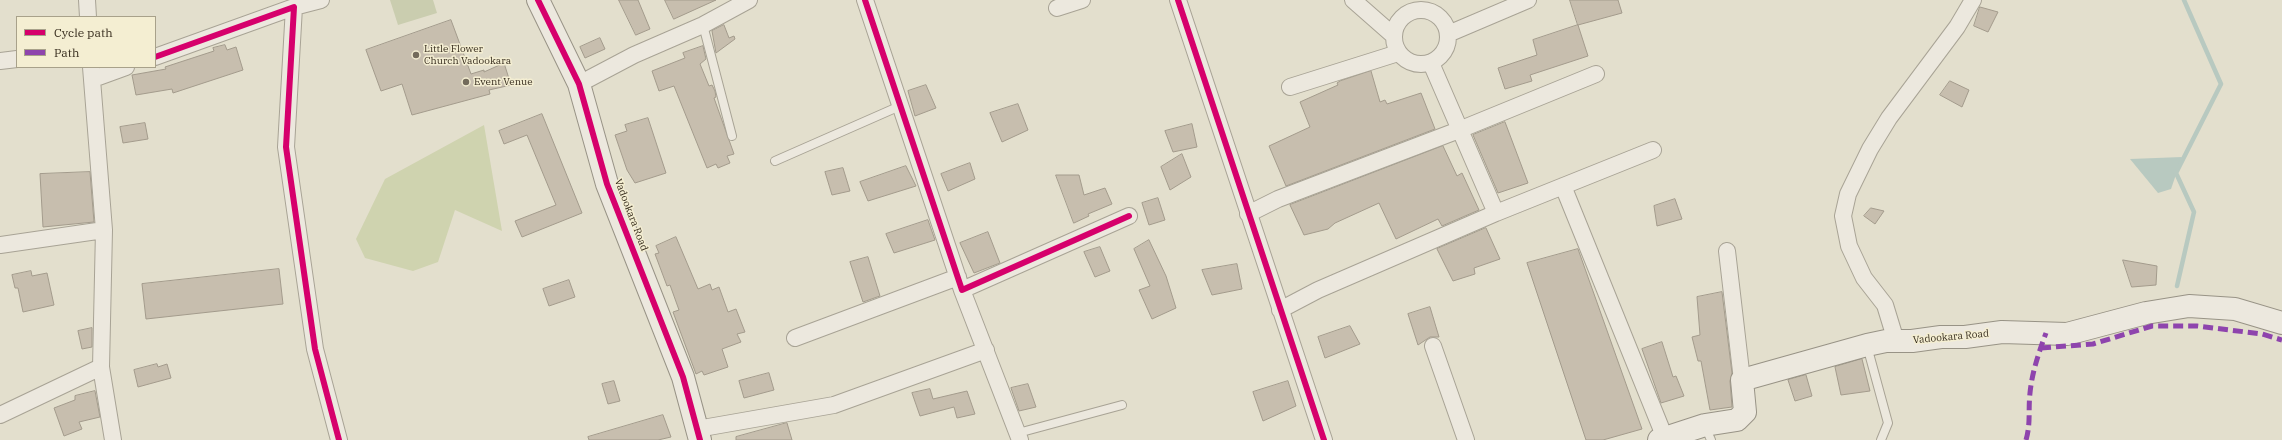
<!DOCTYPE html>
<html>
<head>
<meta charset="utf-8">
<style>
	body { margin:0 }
	#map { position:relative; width:2282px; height:440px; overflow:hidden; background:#e3dfcd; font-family:"IBM Plex Serif",serif }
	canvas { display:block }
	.legend { position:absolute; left:16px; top:16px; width:140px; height:52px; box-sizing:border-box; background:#f4eed2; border:1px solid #a8a18a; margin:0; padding:5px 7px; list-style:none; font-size:12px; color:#372d1e }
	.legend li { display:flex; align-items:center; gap:8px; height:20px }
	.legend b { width:20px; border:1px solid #a8a18a }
</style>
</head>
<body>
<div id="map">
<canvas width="2282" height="440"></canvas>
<ul class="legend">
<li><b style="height:5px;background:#d6006c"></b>Cycle path</li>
<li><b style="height:5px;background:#8e44ad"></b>Path</li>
</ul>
</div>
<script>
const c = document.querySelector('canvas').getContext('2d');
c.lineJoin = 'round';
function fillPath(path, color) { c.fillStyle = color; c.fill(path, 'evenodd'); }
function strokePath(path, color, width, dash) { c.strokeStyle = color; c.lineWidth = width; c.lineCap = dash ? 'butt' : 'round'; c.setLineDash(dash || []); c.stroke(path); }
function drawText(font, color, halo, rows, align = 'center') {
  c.font = font + ' "IBM Plex Serif",serif'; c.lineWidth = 3; c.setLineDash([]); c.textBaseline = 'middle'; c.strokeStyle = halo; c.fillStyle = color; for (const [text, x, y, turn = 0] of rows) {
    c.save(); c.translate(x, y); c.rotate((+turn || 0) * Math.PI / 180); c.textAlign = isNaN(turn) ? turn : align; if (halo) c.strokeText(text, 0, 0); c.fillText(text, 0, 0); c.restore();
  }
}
fillPath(new Path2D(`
	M484,125L502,231L455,210L438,262L413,271L365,258L356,239L385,179Z`), '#cfd3af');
fillPath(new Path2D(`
	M390,0H433L437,13L398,25Z`), '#cacdaf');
fillPath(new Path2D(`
	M2182,157L2171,189L2158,193L2130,159Z`), '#b8c9c0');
strokePath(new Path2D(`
	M2177,286L2194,212L2176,173L2221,84L2184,0`), '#b8c9c0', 4.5);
const building = new Path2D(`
	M619,0H638L650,29L636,35Z
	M665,0H716L674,19Z
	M1570,0H1618L1622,13L1578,25Z
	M1980,7L1998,12L1988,32L1974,26Z
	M451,20L471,74L484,70V72L504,63L511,85L489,90L490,94L412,115L402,84L381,91L366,50Z
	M724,25L729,38L734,36L735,39L716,53L712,31Z
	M1578,25L1588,56L1530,75L1532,81L1505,89L1498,68L1537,55L1533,40Z
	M600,38L605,49L585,58L580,47Z
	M225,45L227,50L236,47L243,70L173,93L172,89L136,95L132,75L166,69L165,67L214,51L213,48Z
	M703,46L706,59L700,64L709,86L712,85L715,91L716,97L714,98L734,154L727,156L730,163L718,168L716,164L707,168L674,86L659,91L652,71L685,58L683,53Z
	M1371,71L1380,102L1385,100L1387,104L1421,93L1435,129L1286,186L1269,146L1310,127L1300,102L1338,85L1337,83L1340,81Z
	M1950,81L1969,90L1962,107L1940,95Z
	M926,85L936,108L915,116L908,91Z
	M1018,104L1028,130L1002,142L990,113Z
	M542,114L582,213L522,237L515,221L556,205L527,135L504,144L499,131Z
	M648,118L666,173L635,183L627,170L615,135L627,131L625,125Z
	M1505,122L1528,183L1498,193L1473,135Z
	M145,123L148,139L123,143L120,127Z
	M1192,124L1197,147L1173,152L1165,131Z
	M1443,146L1457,176L1462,173L1479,210L1442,226L1438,219L1396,239L1379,203L1335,223L1328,229L1304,235L1290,205Z
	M1182,154L1191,177L1170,190L1161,167Z
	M970,163L975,179L948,191L941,174Z
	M906,166L916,186L868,201L860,182Z
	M843,168L850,191L832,195L825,172Z
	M90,172L94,222L43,227L40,174Z
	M1056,175H1079L1084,195L1105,188L1112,204L1088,214L1089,216L1074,223Z
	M1158,198L1165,220L1149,225L1142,203Z
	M1675,199L1682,219L1657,226L1654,206Z
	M1871,208L1884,211L1875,224L1864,216Z
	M928,220L935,240L894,253L886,234Z
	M1486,228L1500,259L1474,268L1475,274L1453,281L1437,249Z
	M988,232L1000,263L974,273L960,243Z
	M676,237L698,289L710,284L712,290L719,287L728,312L736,309L745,332L737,334L741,342L722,349L728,367L704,375L702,371L696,374L673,312L679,310L670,285L667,286L655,254L659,253L656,246Z
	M1149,240L1166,276L1176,308L1152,319L1139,290L1150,286L1134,249Z
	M1100,247L1110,271L1095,277L1084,252Z
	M1578,249L1642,429L1603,440H1586L1527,263Z
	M868,257L880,296L863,302L850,262Z
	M2123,260L2157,266L2156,285L2132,287Z
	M1237,264L1242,289L1212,295L1202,270Z
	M279,269L283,304L146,319L142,284Z
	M31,271L32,276L47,273L54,305L23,312L18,288H15L12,275Z
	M569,280L575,297L549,306L543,289Z
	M1722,292L1732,373L1730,381L1732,407L1710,410L1701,361H1698L1692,337L1700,335L1697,297Z
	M1430,307L1439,337H1430L1418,345L1408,314Z
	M1350,326L1360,344L1325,358L1318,337Z
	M92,328V347L82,349L78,331Z
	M1662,342L1673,377L1676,376L1684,396L1661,403L1642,349Z
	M1862,359L1870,391L1841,395L1835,367Z
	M157,364L158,367L167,364L171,378L138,387L134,370Z
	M769,373L774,390L744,398L739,381Z
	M1806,375L1812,396L1795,401L1788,380Z
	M614,381L620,401L608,404L602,384Z
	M1288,381L1296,406L1263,421L1253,392Z
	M1028,384L1036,407L1019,411L1011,388Z
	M930,389L933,399L967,391L975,414L957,418L954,407L920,416L912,393Z
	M95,391L100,417L79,422L82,429L64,436L54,408L75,400V396Z
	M663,415L671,437L658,440H589L588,437Z
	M787,423L792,440H736V437Z`);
fillPath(building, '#c7beae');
strokePath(building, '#a39b8c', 1);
const lane = new Path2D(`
	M703,25L732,136
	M775,161L900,106
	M1867,346L1888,423L1881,440
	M1705,426L1711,440
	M1018,433L1122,405`);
const street = new Path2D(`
	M87,0L88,17
	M865,0L962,290L1129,216
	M1178,0L1324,440
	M1353,0L1394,36
	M294,7L321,0
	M1057,8L1082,0
	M1394 37a27 27 0 1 1 54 0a27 27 0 1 1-54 0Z
	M1448,34L1528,0
	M155,57L294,7L286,147L315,349L339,440
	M0,61L17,59
	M1431,63L1496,213
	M91,67L104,230L101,367L113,440
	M93,79L126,67
	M579,84L634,55L703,25L749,0
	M1290,87L1398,53
	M1563,186L1665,438
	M1248,214L1278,199L1459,130L1596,74
	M0,245L104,230
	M1727,251L1742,380
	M962,290L1020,440
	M1280,310L1318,290L1496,213L1653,150
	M795,338L958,277
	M1896,341L1885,305L1864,278L1849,246L1843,216L1848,194L1870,149L1889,118L1957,27L1973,0
	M1433,346L1466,440
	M0,415L101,367
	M697,429L834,405L986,350`);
const secondary = new Path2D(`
	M538,0L579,84L607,184L683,377L700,440
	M1659,440L1705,425L1737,420L1745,412L1742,380L1867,345L1886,341H1912L1941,337H1965L2002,332L2067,334L2146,313L2189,306L2235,309L2282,323`);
strokePath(lane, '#a8a395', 10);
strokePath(street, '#a8a395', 18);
strokePath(secondary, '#989386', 24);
strokePath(lane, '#ece8de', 8);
strokePath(street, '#ece8de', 16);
strokePath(secondary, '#ece8de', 22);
strokePath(new Path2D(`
	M2041,348L2093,344L2152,326H2197L2262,334L2282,340
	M2026,440C2031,422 2028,411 2030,393C2032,372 2039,352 2046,333`), '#8e44ad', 5, [10, 5]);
strokePath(new Path2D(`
	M538,0L579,84L607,184L683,377L700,440
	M865,0L962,290L1129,216
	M1178,0L1324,440
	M155,57L294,7L286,147L315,349L339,440`), '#d6006c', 6);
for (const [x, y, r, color] of [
	[416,55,4,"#736b5b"],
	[466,82,4,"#736b5b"]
]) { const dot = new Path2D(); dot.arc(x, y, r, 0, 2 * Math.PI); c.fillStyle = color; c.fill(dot); strokePath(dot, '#f4eed2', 1.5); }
drawText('10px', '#372d1e', '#f4eed2', [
	["Little Flower",424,49],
	["Church Vadookara",424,61],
	["Event Venue",474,82]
], 'left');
drawText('10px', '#372d1e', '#f4eed2', [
	["Vadookara Road",631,215,69],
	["Vadookara Road",1951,337,-5]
]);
</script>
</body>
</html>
